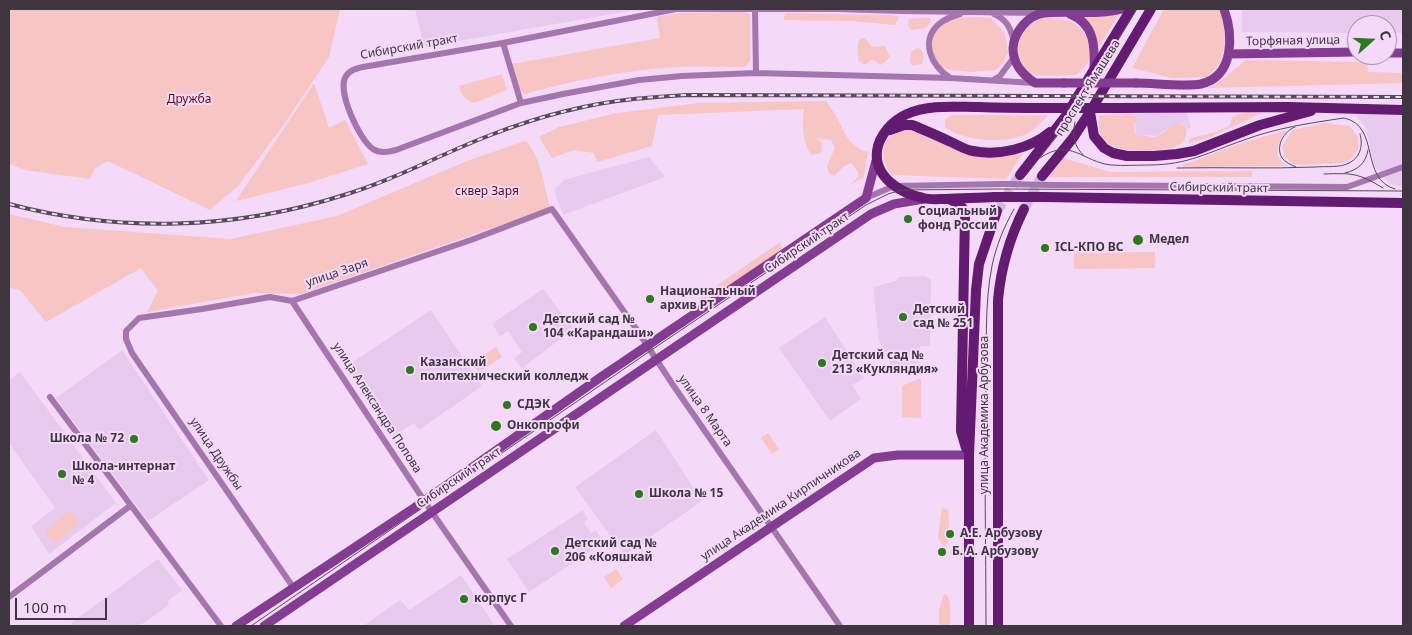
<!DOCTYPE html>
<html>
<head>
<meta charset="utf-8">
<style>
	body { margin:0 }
	#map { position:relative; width:1412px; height:635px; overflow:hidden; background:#f4d9f9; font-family:"Noto Sans",sans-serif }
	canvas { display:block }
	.frame { position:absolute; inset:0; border:10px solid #3f3541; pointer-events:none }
	.north { position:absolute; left:1347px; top:15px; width:50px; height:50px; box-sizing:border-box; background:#f4d9f9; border:1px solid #ac97af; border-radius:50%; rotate:70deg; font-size:14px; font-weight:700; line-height:20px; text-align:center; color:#3f3541 }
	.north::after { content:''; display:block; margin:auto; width:18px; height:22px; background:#2c781e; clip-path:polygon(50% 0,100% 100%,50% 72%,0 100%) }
	.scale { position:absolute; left:15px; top:598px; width:92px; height:22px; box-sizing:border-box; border:2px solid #3f3541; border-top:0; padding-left:6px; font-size:15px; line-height:18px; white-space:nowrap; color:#3f3541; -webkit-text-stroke:4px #f4d9f9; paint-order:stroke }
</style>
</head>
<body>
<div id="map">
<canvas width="1412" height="635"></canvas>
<div class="frame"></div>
<div class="north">С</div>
<div class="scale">100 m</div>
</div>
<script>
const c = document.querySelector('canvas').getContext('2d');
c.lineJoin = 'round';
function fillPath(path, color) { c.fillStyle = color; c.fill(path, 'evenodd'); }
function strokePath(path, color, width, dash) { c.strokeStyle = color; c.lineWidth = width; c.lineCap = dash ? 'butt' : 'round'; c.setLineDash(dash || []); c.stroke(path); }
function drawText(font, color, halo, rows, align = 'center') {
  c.font = font + ' "Noto Sans",sans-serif'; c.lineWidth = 4; c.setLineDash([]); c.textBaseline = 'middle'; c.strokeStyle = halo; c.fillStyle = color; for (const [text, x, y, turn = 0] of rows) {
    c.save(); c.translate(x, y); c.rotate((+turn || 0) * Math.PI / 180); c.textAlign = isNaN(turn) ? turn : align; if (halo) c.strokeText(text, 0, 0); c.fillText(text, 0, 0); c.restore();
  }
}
fillPath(new Path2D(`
	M415,9H641L424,47Z
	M1242,9H1403V33H1387V25H1357V33L1242,32Z
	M1186,111L1191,128L1187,129L1185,125L1181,123L1167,129L1157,136L1136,134L1134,114Z
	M1354,113L1403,116V187L1390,184L1374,165L1366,128Z
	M649,157L665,177L563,215L554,190L564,180Z
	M924,276L931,279L930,346H920V361L896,376L879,341L873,287L896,281L899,277Z
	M543,289L574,329L522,368L514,358L522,352L508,331L500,336L492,324Z
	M431,310L482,386L419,430L414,423L393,437L345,367Z
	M825,317L864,378L852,385L861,399L830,421L779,348Z
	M122,350L209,480L148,521L56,398Z
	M20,372L116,503L49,554L31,526L55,508L9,443V380Z
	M656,430L702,501L624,555L575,487Z
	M583,510L588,519L584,522L591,533L596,530L603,543L529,592L507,559Z
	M158,559L182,590L168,601L169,605L139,626H73L71,623Z
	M461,575L495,626H363L400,600L409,610Z`), '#e9caef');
fillPath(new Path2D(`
	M9,9H340L329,57L283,126L238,186L210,210L108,161L95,168L89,179L25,170L9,164Z
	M1164,9H1219C1228,22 1226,46 1220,61C1218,67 1211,72 1207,77L1172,78L1132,68Z
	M738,12L749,13L750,15V61L745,67C722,67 699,66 676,67C626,70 573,80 525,94L520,90L511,64L660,38L657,19L659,16L681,13Z
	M785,13L893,15L899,17L895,25L854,21L784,20Z
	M1119,14L1097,50L1077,15Z
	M980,17L991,18L1005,33L1008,53L1003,63L996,70L971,72L950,70L940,65L936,59L932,48L934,35L938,28L952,18Z
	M921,18H930L931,21L926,28L912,30L908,26L909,19Z
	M1043,18C1053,18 1062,18 1071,22C1085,28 1096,50 1087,64C1084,69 1079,72 1075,75C1066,75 1039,77 1032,74C1027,73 1024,67 1022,63C1010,42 1024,26 1043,18Z
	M861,38H865L872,47L885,46L890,57L881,65L875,61L871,60L866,64H863L858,60V43Z
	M918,48C925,52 924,57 922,64L912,66L910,61L911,52Z
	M1246,60L1367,62L1368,72L1403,73V83L1208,88L1222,80Z
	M502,74L507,90L474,103C465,99 461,95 459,86Z
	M314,83L329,128L345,120L368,164L305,184L236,201Z
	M826,101C829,106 832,110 835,114C844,130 848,147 868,152L864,177L850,185L859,176L858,172L851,163L844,166L834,176L829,173L827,166L835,148L831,140L817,138L822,143L821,153L811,155C802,141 802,124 804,109L658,115L652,146L597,162L594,153L574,150L552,158L539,137L559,127L617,113L699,103Z
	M1246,112L1262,113L1208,138L1189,143V140L1191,138L1216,132L1229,126L1233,116Z
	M1132,114L1140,121L1134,122L1135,134C1143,134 1150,139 1158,136C1165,133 1172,122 1181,124C1190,125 1186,139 1182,143C1172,153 1118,153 1107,143C1098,136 1098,125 1100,115Z
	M951,115H1048C1041,123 1034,131 1024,135C1003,144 963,141 945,127V120Z
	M1325,123L1350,126L1358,137V149L1350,160L1341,163L1303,165L1293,164L1285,157L1282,146L1293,130Z
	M910,128L980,158L1023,153L1006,179L892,175C882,165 879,141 894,133C899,130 905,130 910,128Z
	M1287,130C1277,141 1271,158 1288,166L1183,167V164L1192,162L1238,144Z
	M525,141C540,152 545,190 550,208L301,294L254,293L147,312L158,291L141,268L46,322L21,291L9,287V214L65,227L231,239L337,216L467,161Z
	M1063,158L1110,172L1252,171V177H1047Z
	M780,242L782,248L781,251L702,304L699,298Z
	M1155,252V268L1074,269V253Z
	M496,347L502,357L479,372L472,363Z
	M921,379V418L902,417V386L916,380Z
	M768,433L779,449L772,454L761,438Z
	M942,508L948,510L950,536L946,546L942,545L938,537Z
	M70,511L80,524L54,544L44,531Z
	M616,569L623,579L611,588L604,577Z
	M944,594L948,596L950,604V626H939V609Z`), '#f6c5c4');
strokePath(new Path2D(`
	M1024,209L1042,176
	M997,211L1020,175`), '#d0b8d4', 10, [10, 5]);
strokePath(new Path2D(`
	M676,9L503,43L363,67C357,68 350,70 346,76C336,90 360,141 373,149C380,154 389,152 396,150L521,103L563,94L639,80L682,76L756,73L950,78L1034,83
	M678,9H835
	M836,9L902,11L1039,13
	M755,10L756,73
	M994,14C1007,20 1010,27 1014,41
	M503,43L521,103
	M949,77C931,65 920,41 939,24C945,19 953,16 960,14
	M993,80L1000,76L1014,57
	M1052,185L1347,187L1403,167
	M866,198L894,186L1003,184
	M292,301L427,505L511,626
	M50,397L221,626
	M293,587L132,353L126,339V331L139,318L202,309L270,297L292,301L471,240L552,209L637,330L673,385L840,626
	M9,597L130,506`), '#a575ae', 6);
strokePath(new Path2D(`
	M1070,14C1095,24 1095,47 1094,70
	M1387,53H1403
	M1229,54L1357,52
	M1064,83H1035C1022,74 1013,64 1013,48C1014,32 1028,15 1044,13C1070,10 1097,16 1122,9
	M1136,83C1154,83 1184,87 1201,84C1235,76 1233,34 1224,9
	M236,626L414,508L601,377L866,198L876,161
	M264,626L871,214L894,204L924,199
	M624,626L874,458L898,455H969`), '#843c92', 9);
strokePath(new Path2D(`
	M1119,108L1288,107L1403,110
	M1090,112L1094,136L1104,148L1113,153L1127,156H1154L1177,154L1194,151L1260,125L1311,111
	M890,130L904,125H912C925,130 938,136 951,142C958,145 965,150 973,151C998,156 1030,149 1050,132
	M1020,175L1065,117L1131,9
	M1042,176L1073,138L1090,112L1151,9
	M995,197C979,198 962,198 945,199C938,199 930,200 923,198C900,193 874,177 877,151C879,135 893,120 907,114C929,104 955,107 979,107C1003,108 1027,108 1051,108
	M1043,197L1403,203
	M949,199C957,203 963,205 965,214L961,431L966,448
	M969,626V455L976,290L979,264L997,211
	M998,626V300C1001,267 1009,239 1024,209`), '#631a71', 10);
strokePath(new Path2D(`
	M1075,122C1072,136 1074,146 1084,156
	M1295,127C1284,131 1275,146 1282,158C1285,162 1291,165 1296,167
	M1040,158C1070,137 1083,162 1111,165C1124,166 1137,165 1149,165C1188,165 1209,152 1244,140C1276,128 1310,123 1344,118C1381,126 1359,179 1395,189
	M1177,168C1223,167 1269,169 1315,167C1326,166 1340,168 1349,163C1361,157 1363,145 1360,134
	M1345,173C1358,170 1366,163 1368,150
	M1324,174C1353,173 1358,173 1383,188
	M1026,175L1069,121L1137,9
	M251,626L650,351L866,205L888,194L901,190L1000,189L1403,191
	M986,626C986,548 984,469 986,391C987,351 984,305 992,266C996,246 1004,227 1014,209`), '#574b59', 1);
const rail = new Path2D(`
	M9,204C119,233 235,230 344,195C394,180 439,155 488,136C534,118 584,104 634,99C651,97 669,96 686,95L1403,97`);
strokePath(rail, '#574b59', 4);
strokePath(rail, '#f4d9f9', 2, [5.5]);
strokePath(new Path2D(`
	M1003,184L1052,185`), '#a575ae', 6);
strokePath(new Path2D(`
	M1064,83H1136`), '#843c92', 9);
strokePath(new Path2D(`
	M1051,108H1119
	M995,197H1043`), '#631a71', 10);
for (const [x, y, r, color] of [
	[908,219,5,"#2c781e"],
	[1138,240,6,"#2c781e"],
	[1045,248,5,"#2c781e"],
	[650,299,5,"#2c781e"],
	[903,317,5,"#2c781e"],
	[533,327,5,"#2c781e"],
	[822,363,5,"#2c781e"],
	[410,370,5,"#2c781e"],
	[507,405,5,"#2c781e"],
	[496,426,6,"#2c781e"],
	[134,439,5,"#2c781e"],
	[62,474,5,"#2c781e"],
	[639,494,5,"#2c781e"],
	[950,534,5,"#2c781e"],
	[555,551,5,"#2c781e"],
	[942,552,5,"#2c781e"],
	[464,599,5,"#2c781e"]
]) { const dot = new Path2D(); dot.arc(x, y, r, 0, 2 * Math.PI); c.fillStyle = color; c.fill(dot); strokePath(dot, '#f4d9f9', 2); }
drawText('12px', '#3f3541', '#f4d9f9', [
	["Торфяная улица",1293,41,-1],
	["Сибирский тракт",409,47,-10],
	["проспект Ямашева",1088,88,-58],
	["Сибирский тракт",1219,188,1],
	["Сибирский тракт",807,243,-34],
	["улица Заря",337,273,-19],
	["улица Александра Попова",377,408,57],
	["улица 8 Марта",705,411,55],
	["улица Академика Арбузова",985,415,-90],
	["улица Дружбы",216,454,56],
	["Сибирский тракт",459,478,-34],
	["улица Академика Кирпичникова",781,505,-34]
]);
drawText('12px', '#5f0c17', '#f4d9f9', [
	["Дружба",189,100],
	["сквер Заря",487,192]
]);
drawText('bold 12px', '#3f3541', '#f4d9f9', [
	["Социальный",918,212],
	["фонд России",918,226],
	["Медел",1149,240],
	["ICL-КПО ВС",1055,248],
	["Национальный",660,292],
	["архив РТ",660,306],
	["Детский",913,310],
	["сад № 251",913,324],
	["Детский сад №",543,320],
	["104 «Карандаши»",543,334],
	["Детский сад №",832,356],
	["213 «Кукляндия»",832,370],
	["Казанский",420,363],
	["политехнический колледж",420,377],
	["СДЭК",517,405],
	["Онкопрофи",507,426],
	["Школа № 72",124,439,"right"],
	["Школа-интернат",72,467],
	["№ 4",72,481],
	["Школа № 15",649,494],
	["А.Е. Арбузову",960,534],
	["Детский сад №",565,544],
	["206 «Кояшкай",565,558],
	["Б. А. Арбузову",952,552],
	["корпус Г",474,599]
], 'left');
</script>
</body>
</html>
